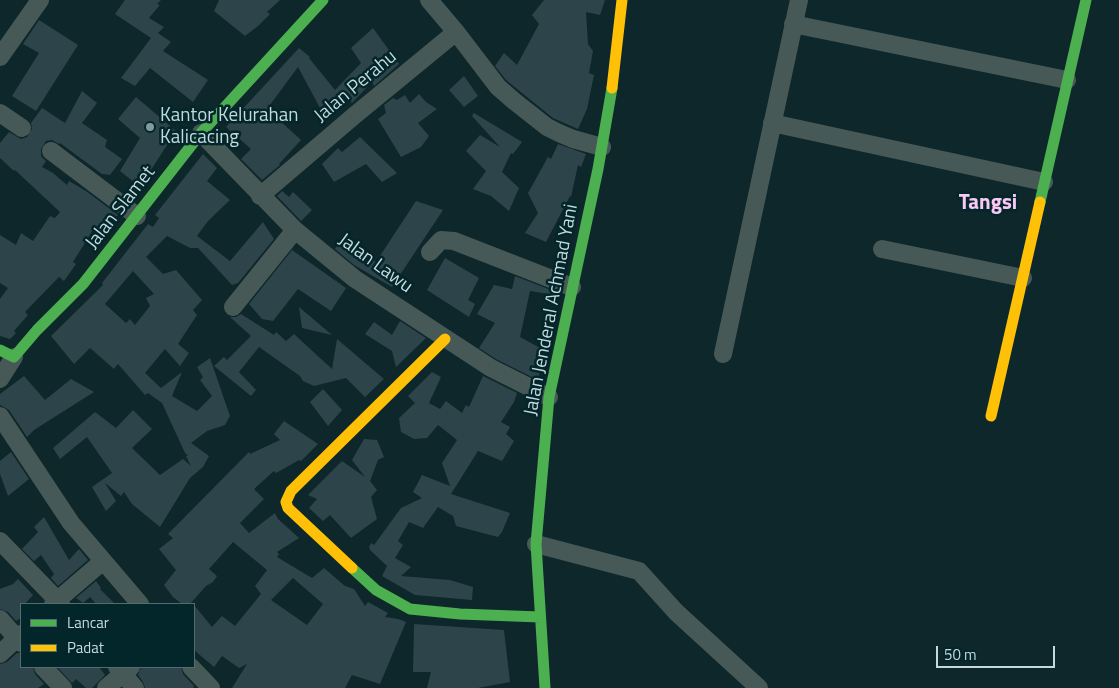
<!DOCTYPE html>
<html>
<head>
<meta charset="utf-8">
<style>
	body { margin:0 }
	#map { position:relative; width:1119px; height:688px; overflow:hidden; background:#0d272a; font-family:"Titillium Web",sans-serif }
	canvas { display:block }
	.legend { position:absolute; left:20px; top:603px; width:175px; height:65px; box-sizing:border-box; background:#03262b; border:1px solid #506e72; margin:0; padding:6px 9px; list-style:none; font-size:15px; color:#c3d9dd }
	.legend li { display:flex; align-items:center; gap:10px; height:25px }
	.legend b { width:25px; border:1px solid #506e72 }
	.scale { position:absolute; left:936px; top:646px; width:119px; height:22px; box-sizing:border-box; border:2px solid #c3d9dd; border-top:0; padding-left:6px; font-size:15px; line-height:18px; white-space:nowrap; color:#c3d9dd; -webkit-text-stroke:4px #03262b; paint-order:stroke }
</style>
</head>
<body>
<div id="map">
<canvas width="1119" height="688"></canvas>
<ul class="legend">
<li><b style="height:6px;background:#4caf50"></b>Lancar</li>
<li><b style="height:6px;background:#ffc107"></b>Padat</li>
</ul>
<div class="scale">50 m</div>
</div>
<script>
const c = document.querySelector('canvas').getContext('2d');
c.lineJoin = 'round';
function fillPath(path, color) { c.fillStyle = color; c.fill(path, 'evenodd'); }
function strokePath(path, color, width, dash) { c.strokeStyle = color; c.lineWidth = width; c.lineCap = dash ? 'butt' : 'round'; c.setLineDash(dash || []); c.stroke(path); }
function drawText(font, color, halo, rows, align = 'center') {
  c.font = font + ' "Titillium Web",sans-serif'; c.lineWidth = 5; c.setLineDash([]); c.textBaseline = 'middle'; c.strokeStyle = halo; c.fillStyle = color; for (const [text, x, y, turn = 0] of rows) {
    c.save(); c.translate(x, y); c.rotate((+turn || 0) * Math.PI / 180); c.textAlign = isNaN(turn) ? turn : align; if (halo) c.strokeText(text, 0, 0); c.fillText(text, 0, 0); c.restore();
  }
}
fillPath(new Path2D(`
	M125,0H161L157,4L160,5L149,18L164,27L158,33L171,42L163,51L208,80L193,102L150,68L135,86L121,78L151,38L115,14Z
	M219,0H280L267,12L270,14L258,26L245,36L214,11Z
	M544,0H605L600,15L586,12L588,44L593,51L589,73L594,75L587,109L578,129L553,118L506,80L495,66L504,53L517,65L539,24L532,15Z
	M39,20L78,45L36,111L12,96L39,53L23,44Z
	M373,28L399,64L374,86L372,82L352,103L346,95L326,119L298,67L267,109L301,140L279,164L280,165L262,180L241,159L251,149L226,127L299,48L310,57L309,58L335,90L361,63L351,48Z
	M464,76L478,96L464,107L449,90Z
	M82,91L97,103L82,123L107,140L105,147L122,159L110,175L102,174L60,143L59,144L52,140L46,141L41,149V156L46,161L42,167L53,173L67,185L69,181L86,191L118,215L99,235L93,230L73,262L76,264L64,281L59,277L25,312L28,315L14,331L16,333L10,339L0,336V299L8,288L0,283V235L16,245L21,233L33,241L50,216L55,218L60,212L15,170L14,171L0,158V143L9,132L21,139L27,137L32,129L31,123L42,108L65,123Z
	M419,94L426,102L437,109L418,123L429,136L421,147L401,157L378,119L386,113L384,105L393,98L397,100L405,95L410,103Z
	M136,97L176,131L140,187L120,171L140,138L118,119Z
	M474,113L522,142L513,154L511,153L502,172L519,188L509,211L491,196L473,189L486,171L466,151L480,135L500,147L472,116Z
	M360,137L397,173L382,182L366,164L334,182L322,164L338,148L342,152Z
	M558,144L586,154L581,167L578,165L571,197L570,196L546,242L525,233L538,213L528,193L548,157L551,159Z
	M203,154L217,168L207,181L230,200L208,221L197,236L230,261L263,222L274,239L238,283L232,285L198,248H190L167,236L146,257L163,274L176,270L202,300L193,310L197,315L178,344L189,353L180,366L165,349L145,373L161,388L182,372L172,396L197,411L212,396L200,380L203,377L197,367L210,358L230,416L225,425L207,431L191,443L209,456L203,467L190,478L160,527L132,504L124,492L121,496L105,483L116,501L106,511L92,487L112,473L87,437L60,459L53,448L95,412L116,428L133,410L152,429L132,448L160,475L183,459L191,466L186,456L188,455L185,453L162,403L148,393L145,395L118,364L114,369L90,348L74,364L51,336L103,285L102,283L148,224L153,227L159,218L155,215ZM133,271L154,294L146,298L150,306L135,325L130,319L126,323L105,304Z
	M282,191L289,197L293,192L312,210L301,221L277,196Z
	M416,201L443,210L392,287L354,265L335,249L341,240L376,262Z
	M292,250L346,288L331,311L298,289L273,321L262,319L249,304Z
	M445,258L479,278L468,300L475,304L469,317L427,290Z
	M515,276L556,292L555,295L530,291L520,337L542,349V361L538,380L496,359L479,348L495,323L477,314L494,285L512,289Z
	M299,307L332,335L302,328Z
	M241,314L274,335L276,332L286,341L294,334L332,369L337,339L384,379L365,397L346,378L314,386L303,381L300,376L259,347L239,372L256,390L251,396L214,366L224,357L227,360L251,336L230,317H236Z
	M400,321L426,338L396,367L392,351L365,334L374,322L392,335Z
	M432,372L441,377L429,403L440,409L446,401L462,413L466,405L469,407L483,376L517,393L514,402L501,422L510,427L506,434L514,441L502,461L478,451L451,494L510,513L502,532L498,537L456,526L453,516L438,507L423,528L409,522L398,541L403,545L395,558L411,567L401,576L450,580L473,587L472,600L415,595L382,576L387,566L370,550L369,547L371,543L374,545L401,508L422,498L413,492L422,475L450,486L442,463L457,440L438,425L427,438L414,439L401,432L399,418L415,403L408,396Z
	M24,376L45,400L71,379L94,392L34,430L27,437L9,410L0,405V394Z
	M323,389L342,410L328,426L310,402Z
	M284,421L318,444L301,461L299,460L276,473L274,471L254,489L264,499L240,523L249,533L275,513L278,519L299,538L277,552L279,554L277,557L312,578L324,568L345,586L354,589L365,606L368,602L388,613L385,617L398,619L406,622L380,684L352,675L345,688H232L247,664L239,668L222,656L214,667L194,650V605L212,627L222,616L235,626L261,594L255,586L267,570L233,542L209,569L217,576L213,582L206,586L190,604H182L173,597L164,585L176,570L159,549L173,538L168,534L249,452L250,454L280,440L274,434ZM293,578L323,604L307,625L271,600Z
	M364,439L377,440L384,457L378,460L370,481L377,490L371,497L377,519L351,538L330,515L323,521L309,508L317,499L308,495L342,461L365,477L352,460Z
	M11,452L29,479L8,496L0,474V461Z
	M44,517L69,560L79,549L88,560L58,586L51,578L54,574L41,555L34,561L22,549L38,532L34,527Z
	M18,579L33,595L25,604H21V618L16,621L8,612L0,609V589L13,584Z
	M96,581L101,588L100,589L115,604H96L90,597L83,603L76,598Z
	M414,624L504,630L510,682L478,688H427L431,672H413Z
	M17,653H21V667H33L35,674L44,684L38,688H0V664L7,662Z
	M57,667H99L105,675L92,688H86L76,679L72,683Z
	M141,667H181L183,674L194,686L193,688H145L143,682L138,675Z`), '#2e444b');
strokePath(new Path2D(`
	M429,0L456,32L498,87L514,101L547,127L559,133L573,139L602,147
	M793,24L1067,80
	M0,57L40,0
	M0,113L22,128
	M772,123L1044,182
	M201,133L295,230L355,279L491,368L549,397
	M51,151L137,216
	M260,196L355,115L456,32
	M882,249L1023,278
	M430,252L441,240L454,241L572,287
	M233,307L295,230
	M723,354L799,0
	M0,379L14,357
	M0,416L71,523L140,604
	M0,541L61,604
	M536,544L639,571L676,612L759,688
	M53,604L102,562
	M0,619L21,643
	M0,654L21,634
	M43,667L63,688
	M117,667L135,688
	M191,667L211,688
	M106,688L131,667`), '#475957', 18);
strokePath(new Path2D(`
	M1040,202L1086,0
	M0,350L14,357L37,330L83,284L201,133L323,0
	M352,568L376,590L410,609L460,614L540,617
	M545,688L536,544L549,397L598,169L612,88`), '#4caf50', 11);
strokePath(new Path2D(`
	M612,88L622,0
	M991,416L1040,202
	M352,568L288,508L286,502L291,491L445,339`), '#ffc107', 11);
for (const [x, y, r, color] of [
	[150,127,5,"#839b9e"]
]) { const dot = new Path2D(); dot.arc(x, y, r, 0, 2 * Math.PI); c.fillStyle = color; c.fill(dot); strokePath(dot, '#03262b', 2); }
drawText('19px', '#c3d9dd', '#03262b', [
	["Jalan Perahu",356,87,-40],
	["Jalan Slamet",121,208,-52],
	["Jalan Lawu",375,264,36],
	["Jalan Jenderal Achmad Yani",552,310,-79]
]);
drawText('19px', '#c3d9dd', '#03262b', [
	["Kantor Kelurahan",160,116],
	["Kalicacing",160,138]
], 'left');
drawText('bold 21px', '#fac8f3', '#03262b', [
	["Tangsi",988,204]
]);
</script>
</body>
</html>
